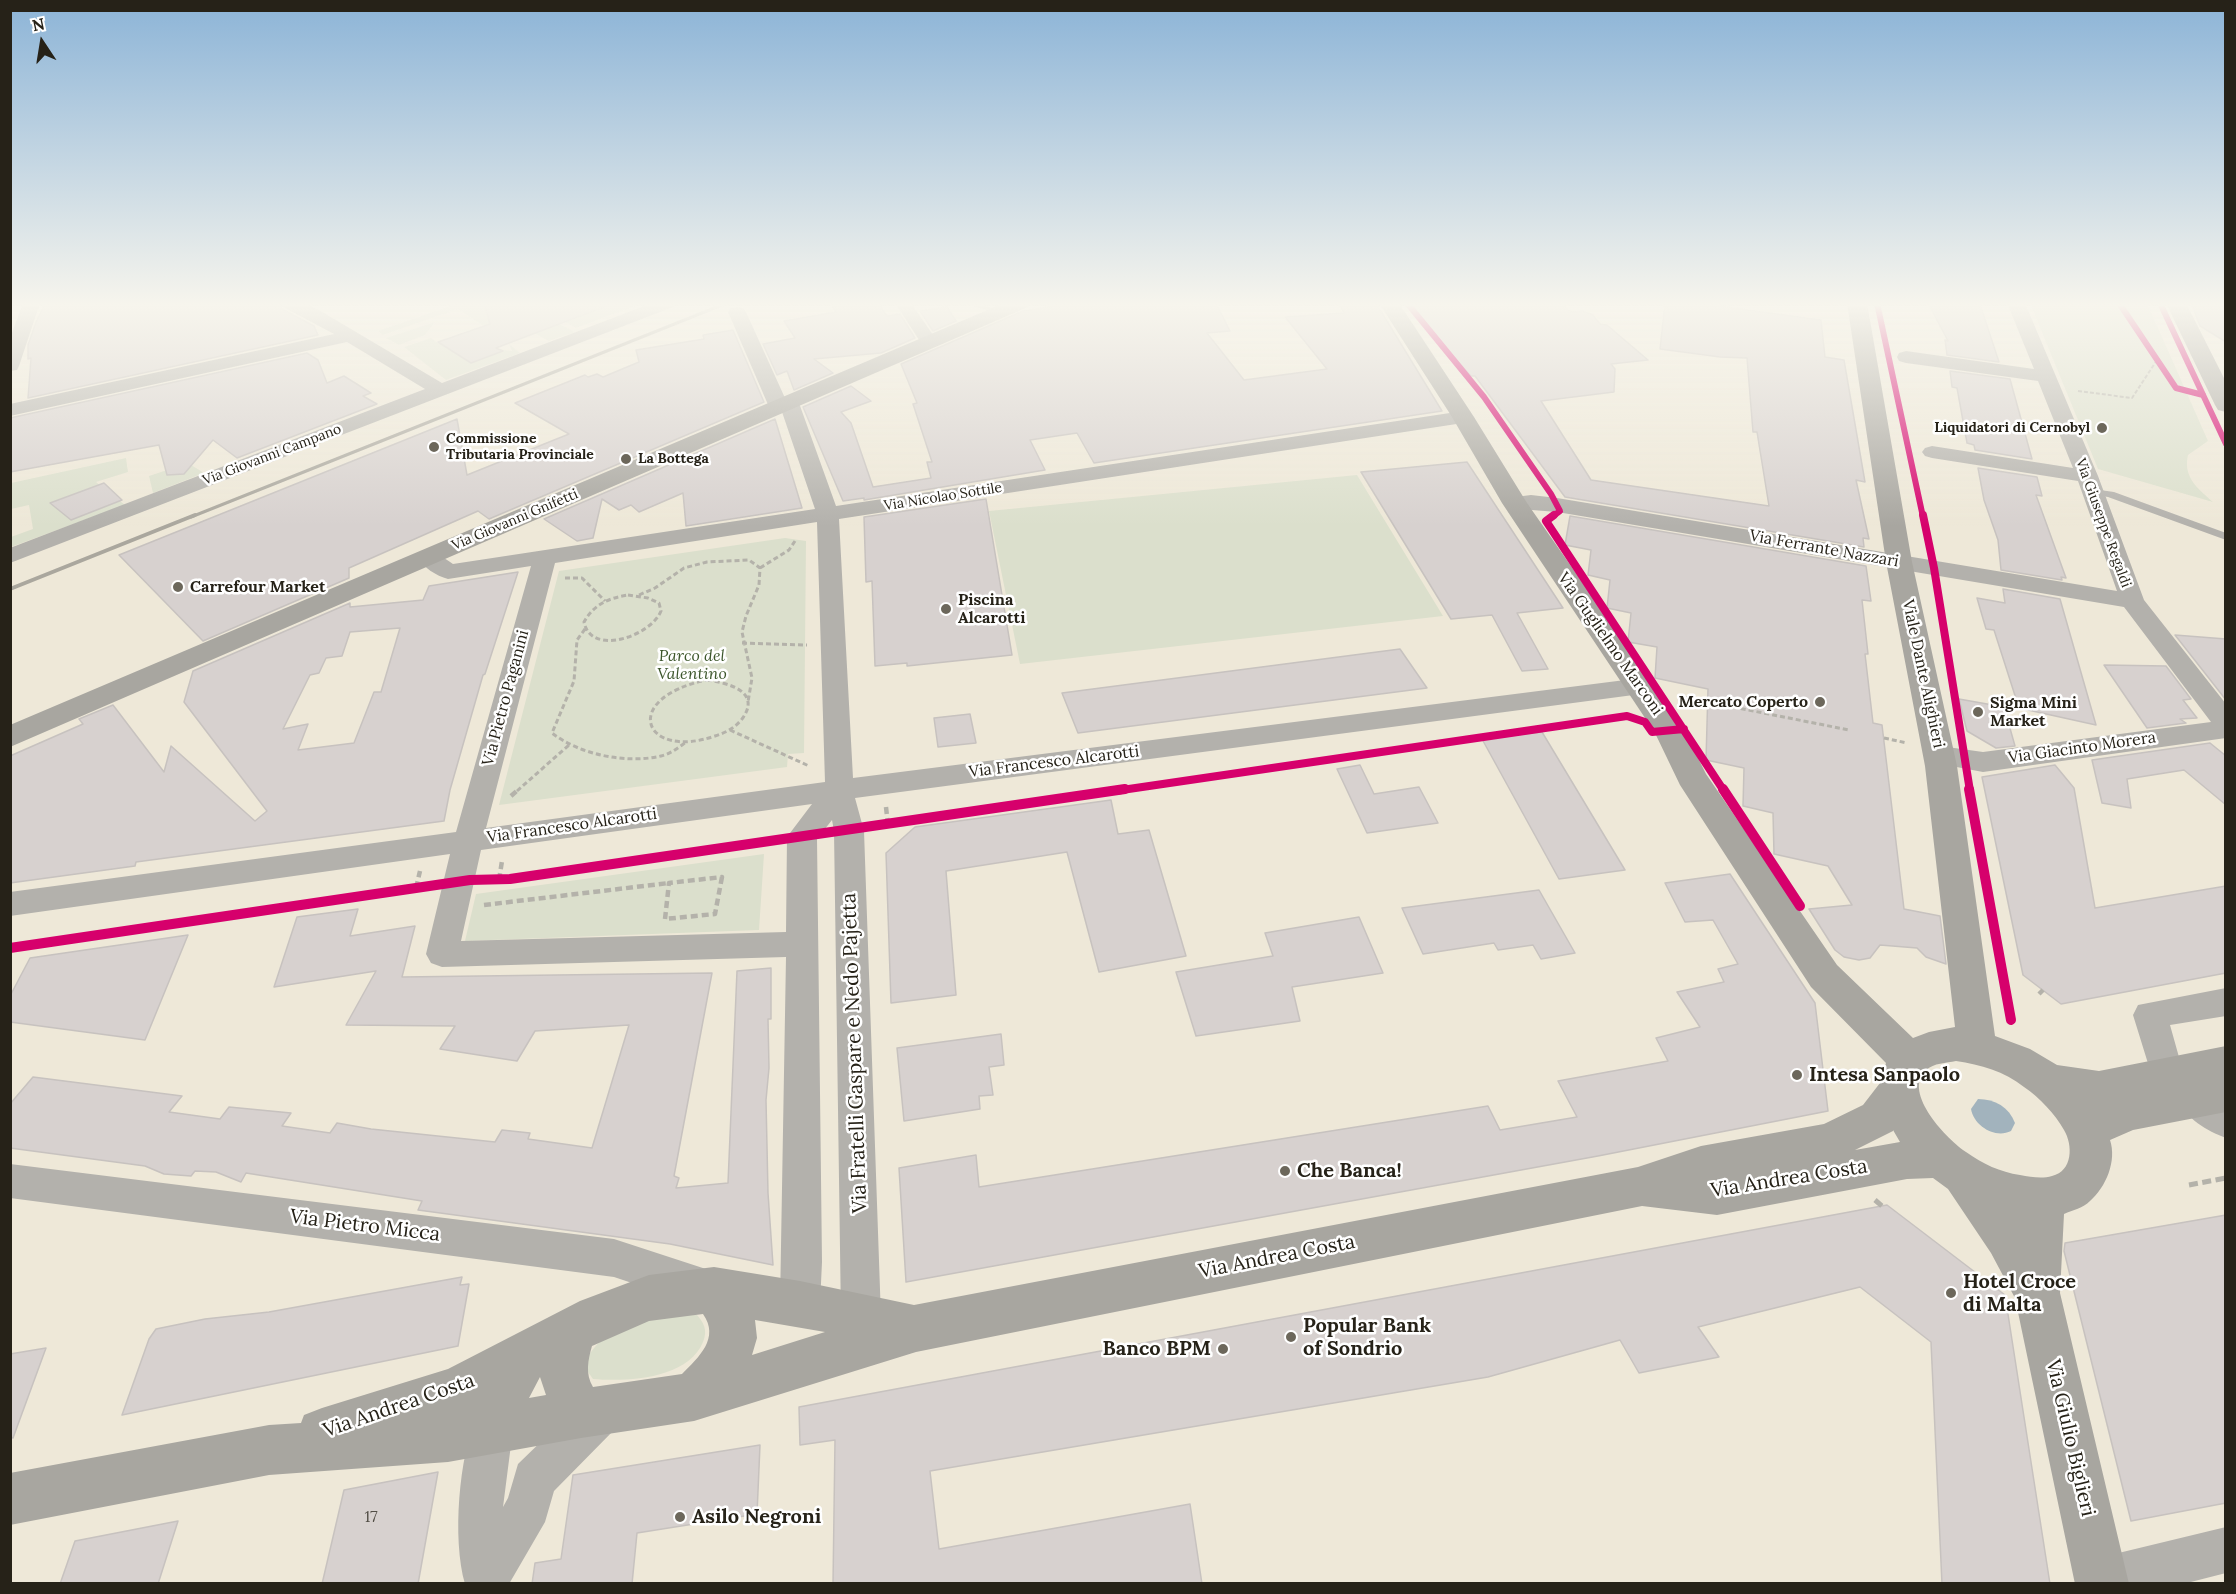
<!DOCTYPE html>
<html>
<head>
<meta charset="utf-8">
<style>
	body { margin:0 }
	#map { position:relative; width:2236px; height:1594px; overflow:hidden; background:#eee8d8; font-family:Lora,serif }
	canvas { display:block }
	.frame { position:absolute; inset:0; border:12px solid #262218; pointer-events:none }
	.north { position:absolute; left:12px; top:12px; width:60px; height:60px; -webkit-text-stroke:4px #fff; paint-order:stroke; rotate:348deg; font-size:16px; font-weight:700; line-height:24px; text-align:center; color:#262218 }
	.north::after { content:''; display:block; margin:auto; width:21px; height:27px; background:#262218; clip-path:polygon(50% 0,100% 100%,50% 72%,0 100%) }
</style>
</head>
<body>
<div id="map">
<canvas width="2236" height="1594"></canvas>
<div class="frame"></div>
<div class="north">N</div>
</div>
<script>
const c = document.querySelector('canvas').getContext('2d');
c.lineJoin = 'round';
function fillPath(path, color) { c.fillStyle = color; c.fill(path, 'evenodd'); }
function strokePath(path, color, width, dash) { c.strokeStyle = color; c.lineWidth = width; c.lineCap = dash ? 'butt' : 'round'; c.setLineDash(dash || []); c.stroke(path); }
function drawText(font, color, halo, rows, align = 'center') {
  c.font = font + ' Lora,serif'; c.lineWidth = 5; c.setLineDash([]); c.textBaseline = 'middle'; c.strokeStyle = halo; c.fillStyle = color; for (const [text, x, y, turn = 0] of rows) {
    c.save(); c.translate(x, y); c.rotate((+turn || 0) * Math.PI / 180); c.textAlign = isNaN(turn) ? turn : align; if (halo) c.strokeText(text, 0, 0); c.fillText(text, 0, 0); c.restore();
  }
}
fillPath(new Path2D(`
	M459,303H532L510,311L497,335L458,309L383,335L378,331Z
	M615,303H643L576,328L565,322Z
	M2030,303H2147L2208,441L2188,455C2183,477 2197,488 2213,502L2098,469Z
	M435,322L425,335L399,345L386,338Z
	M559,324L575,332L549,341L534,333Z
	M431,338L438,343L512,351L509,344L520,353L446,380L404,347Z
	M126,458L128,472L96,482L125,505L11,547V537L33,529L29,505L11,509V483Z
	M188,463L204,473L153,493L149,476Z
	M1357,475L1443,616L1020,664L989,511Z
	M785,538L806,541L804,753L788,754L787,767L499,805L559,571Z
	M764,854L759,930L465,941L476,894Z
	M695,1313C704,1322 708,1330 703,1342C688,1379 627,1382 593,1379L583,1365C609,1317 646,1318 695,1313Z`), '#dbdfcc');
fillPath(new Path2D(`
	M1978,1099C1995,1099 2009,1107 2015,1123L2011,1131C1995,1139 1974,1126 1971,1109Z`), '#a2b3bd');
const building = new Path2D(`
	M63,303H279L282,309L314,326L318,335L28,398L31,358L28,359V345L36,322L44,306Z
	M484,303H609V305L496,348L503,351L471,363L438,342L490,324Z
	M830,303H878L887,316L900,314L915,338L881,353L814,359L833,373L794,390L787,371L777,375L763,344L795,338L784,321L836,312Z
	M1045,303H1216L1230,331L1207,333L1244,380L1327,369L1285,317L1344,313L1339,303H1376L1442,411L1094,463L1077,433L1030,440L1045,470L864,500V498L843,501L803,407L851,386L871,401L841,412L851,423L873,487L931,478L927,462H932L913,404L917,403L901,364L1023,311L1049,307Z
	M1405,303H1560L1571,312L1583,311L1593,315L1600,324L1607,325L1648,360L1611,364L1615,369L1614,392L1541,401L1591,480L1769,506L1757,432H1753L1747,358L1720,357L1660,349L1665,303H1696L1821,320L1825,357L1844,360L1865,482L1856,480L1869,539L1863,538L1864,547L1565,497L1475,376H1471Z
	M1928,303L1980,304L1999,362L1947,355L1945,340L1948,341Z
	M2191,303H2226V342L2200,326Z
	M947,307L956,321L933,331L920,311Z
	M733,330L764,402L489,519L478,511L349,568V578L203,641L119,555L457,419L467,475L569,434L515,403L585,375L588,377L597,374L603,377L639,362L636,350L704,339L703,335Z
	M307,353L318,360L327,383L344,376L371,393L363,396L377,404L237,458L213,440L184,474L167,475L159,445L10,472V418Z
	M1950,371L2010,379L2032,459L1975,450L1974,445L1967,443L1957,388L1952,387Z
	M775,419L802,508L686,526L683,493L639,512L631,505L619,510L602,499L593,538L577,541L544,519Z
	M1467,462L1563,608L1517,613L1548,669L1522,671L1492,615L1451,619L1361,472Z
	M1978,468L2037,477L2042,496L2036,495L2066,578L2061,577L2062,580L2001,570L1998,540L1984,500Z
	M104,483L122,500L71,520L50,503Z
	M986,499L1012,655L907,666V663L875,666L872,581L866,582L864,517Z
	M1570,516L1866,566L1871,601L1862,600L1868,654H1865L1873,723L1882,725L1904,909L1940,916L1946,964L1926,957L1917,948L1880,945L1870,958L1859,960L1844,957L1835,950L1809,909L1852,905L1828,866L1774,854L1773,813L1743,806L1744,768L1706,760L1708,689L1655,678L1657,647L1628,642L1631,613L1607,608L1610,580L1588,575L1591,550L1565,545Z
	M518,572L485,674L483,675L450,790L444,821L136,862L135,866L10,883V756L83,724L79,719L113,705L164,772L171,746L255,821L267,811L184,702L193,671L350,603V607L423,600L429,586ZM400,628L381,692H374L354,743L298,750L308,724L283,729L310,675L319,673L326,658L342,656L350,632Z
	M2003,589L2060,599L2096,725L2019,708L1994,630L1986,629L1977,598L2005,603Z
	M2175,635L2226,639V700Z
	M1400,649L1427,688L1078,733L1062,693Z
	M2104,665L2166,666L2191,699L2183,700L2197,718L2180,719L2186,723L2147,728Z
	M1959,699L2004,707L2015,746L1996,748L1967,731Z
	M970,714L976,743L938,747L934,718Z
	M1542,732L1625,870L1559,879L1482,739Z
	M2210,743L2226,756V805L2184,770L2127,779L2131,808L2102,803L2092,760Z
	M1360,765L1374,794L1419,787L1438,823L1367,833L1337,769Z
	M2055,765L2074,788L2095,908L2226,886V973L2061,1004L2023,975L1982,777Z
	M1111,800L1118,834L1149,830L1186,956L1099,972L1067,852L946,871L956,995L891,1003L886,853L915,827Z
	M1730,874L1815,1003L1828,1111L1598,1156L906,1282L899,1168L976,1155L979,1187L1488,1106L1500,1130L1577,1117L1558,1081L1668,1061L1656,1038L1700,1027L1677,992L1724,982L1718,969L1738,964L1713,920L1685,922L1665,883Z
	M1539,890L1575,953L1541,959L1533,945L1498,950L1494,943L1423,954L1402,908Z
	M358,909L350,936L415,926L402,977L712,973L674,1176L679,1178L676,1188L728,1183L737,971L771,968V1019H768L769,1068L766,1100L768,1193L773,1265L670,1244L418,1210L422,1201L246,1173L241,1182L216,1172L195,1171L191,1176L164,1174L145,1166L10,1148V1104L33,1077L182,1096L169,1112L220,1119L229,1107L291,1113L282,1126L330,1133L337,1123L371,1129L495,1142L502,1130L530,1133L528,1139L592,1148L629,1025L535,1031L517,1061L440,1049L455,1026L346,1025L376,971L274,987L297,917Z
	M1359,917L1383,973L1292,987L1300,1021L1196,1036L1176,972L1273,956L1265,933Z
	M188,935L145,1040L10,1022V996L30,958Z
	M1001,1034L1004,1065L989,1067L993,1095L979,1096L980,1109L904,1121L897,1048Z
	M1887,1205L2005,1295L2050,1584H1942L1931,1342L1860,1287L1698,1327L1719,1357L1639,1373L1620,1340L1488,1377L930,1471L939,1549L1190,1504L1202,1584H833L835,1440L800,1445L799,1407Z
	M2226,1215V1503L2131,1521L2064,1251L2065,1243Z
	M462,1277L460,1285L469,1284L458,1346L122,1415L149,1339L156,1329L205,1319L269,1312Z
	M46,1348L13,1438L10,1437V1354Z
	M760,1445L757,1514L637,1533L632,1584H532L535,1563L561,1559L573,1475Z
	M438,1472L418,1584H322L344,1490Z
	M178,1521L158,1584H60L75,1541Z`);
fillPath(building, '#d7d1cf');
strokePath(building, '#c7c2bf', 1.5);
strokePath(new Path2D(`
	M2078,391L2132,398L2157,360`), '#b4b2aa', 2, [4, 2]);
strokePath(new Path2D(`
	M760,568L789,550L795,541
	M565,578H582L605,601
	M628,595L648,598L659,603L661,611C651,636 591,657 584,622C594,604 609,598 628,595Z
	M639,595L655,588L684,568L707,562L749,560L760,568L759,585L746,616L742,632L752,678L748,702
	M585,629L577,640L574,681L552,733C580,755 627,764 661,756C670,754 678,748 686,742
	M742,643L807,645
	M707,680C729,683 762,692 742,719C735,728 725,733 715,736C643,761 619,698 707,680Z
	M1678,696L1849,730
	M730,730L809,766
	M1884,738L1907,743
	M517,791L569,745`), '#b4b2aa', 3, [5, 3]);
strokePath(new Path2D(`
	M511,796L519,789
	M886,807L888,825
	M722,877L715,914L665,919L669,883Z
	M499,880L502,861
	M416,888L420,871
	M484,905L669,883
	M2039,994L2043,990`), '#b4b2aa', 4.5, [7, 4]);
strokePath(new Path2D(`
	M2189,1185L2226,1178
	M1875,1200L1882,1206`), '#b4b2aa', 5, [9, 4.5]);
fillPath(new Path2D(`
	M964,303H976L1003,312L999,314Z
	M2093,489L2114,492L2226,533V540L2108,497L2089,494V490Z`), '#b3b1ac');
fillPath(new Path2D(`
	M23,303H40L19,366L17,370L10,371V338Z
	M281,303H303L319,310L442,383L652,303H676L673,307L10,563V548L425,389L347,342L10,416V404L334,334L283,307Z
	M895,303H911L938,342L935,346H923Z
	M2007,303H2025L2098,476L2144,600L2226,704V738L1983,772L1930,762L1926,755L1930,748L1940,746L1983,752L2211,722L2124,607L1557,512L1507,508L1504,503L1507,498L1531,495L1557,498L2117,591L2078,481L1932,458L1925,456L1922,452L1925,448L1932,446L2073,468L2038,381L1906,363L1899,361L1897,357L1899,353L1906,351L2034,369Z
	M737,307L743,308L746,312L785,398L796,399L799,403L836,506L1463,411L1470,413L1473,417L1470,421L1463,423L839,519L853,778L1641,678L1650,680L1654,686L1650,692L1641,694L855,798L864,831L881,1318L875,1332L861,1338L847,1332L841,1318L834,831L832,820L817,839L822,1262L820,1304L814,1318L800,1324L786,1318L780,1304L786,957L442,967L431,963L426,954L450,854L10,916V892L456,832L531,566L448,579C436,576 423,567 417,557L420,552C434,549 441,556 453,564L815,509L782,412L772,411L769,407L728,312L731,308ZM817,522L825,782L486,828L555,563ZM812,804L787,837L786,932L461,941L481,850Z
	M2226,988V1016L2170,1025L2184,1075L2179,1086L2167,1090L2155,1086L2133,1015L2138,1005Z
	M2195,1084L2208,1089L2226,1101V1138C2207,1131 2186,1118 2177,1100L2182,1089Z
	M10,1164L614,1239L712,1271L718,1285L712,1299L698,1305L614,1277L10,1198Z
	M601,1392L616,1398L622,1413L616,1428L554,1491L545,1522L509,1584H465C452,1538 459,1457 477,1414L492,1408L507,1414L513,1429L503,1507L508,1498L518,1464L586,1398Z
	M2226,1527V1573L2183,1584H2080L2079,1580L2086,1564L2102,1557Z`), '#b3b1ac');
fillPath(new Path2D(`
	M1004,303H1031L1028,307L10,747V725Z
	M1379,303H1399L1474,417L1527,503L1681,724L1706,774L1837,965L1913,1038L1929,1032L1955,1027L1925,766L1886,562L1847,303H1867L1912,562L1957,766L1995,1036L2030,1049L2057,1065L2099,1071L2226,1046V1112L2133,1130L2110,1140C2117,1161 2106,1187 2090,1201C2083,1208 2073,1210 2064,1214L2060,1293L2129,1584H2075L2015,1298L1991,1253L1948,1189L1933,1178L1907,1179L1717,1215L1642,1206L916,1352L694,1421L581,1438L448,1462L269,1475L10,1525V1473L269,1425L301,1423L304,1415L322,1408L448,1369L580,1301L649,1275L714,1267L800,1281L914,1305L1638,1167L1701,1146L1824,1124L1863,1105L1880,1083L1886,1063L1811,987L1680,785L1655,733L1502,503L1452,417ZM1956,1061C1981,1065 2004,1071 2024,1087C2040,1098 2055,1114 2064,1130C2073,1145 2073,1171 2052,1176C2042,1179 2031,1177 2020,1175C2000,1172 1983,1164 1966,1152C1949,1141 1901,1093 1926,1070C1934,1063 1946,1063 1956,1061ZM1893,1130L1900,1142L1855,1150L1893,1131ZM703,1314C720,1338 699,1357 682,1374L593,1387C585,1374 588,1360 592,1346L649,1321ZM755,1320L825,1332L752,1355L757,1338ZM540,1377L546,1395L529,1398Z
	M2166,303H2186L2226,382V412L2218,410L2215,405Z`), '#a8a6a0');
strokePath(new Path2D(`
	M191,517L727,303`), '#aaa79e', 3);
strokePath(new Path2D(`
	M10,589L195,515`), '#aaa79e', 4);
strokePath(new Path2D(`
	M1407,303L1484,397L1551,494L1560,511L1552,517
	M1877,303L1923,517
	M2119,303L2176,388L2203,395
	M2160,303L2226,444`), '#d6006c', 6);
strokePath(new Path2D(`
	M1554,515L1546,521L1724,791
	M1923,515L1934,568L1970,791
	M1115,791L1627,716L1645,722L1652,732L1684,729`), '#d6006c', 8);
strokePath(new Path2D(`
	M1723,789L1800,906
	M1969,789L2011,1020
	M10,948L470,880L510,879L1125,789`), '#d6006c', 10);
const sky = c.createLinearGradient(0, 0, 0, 526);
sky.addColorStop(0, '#8cb4d7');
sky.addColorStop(0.58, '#f7f5ed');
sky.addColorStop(1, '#f7f5ed00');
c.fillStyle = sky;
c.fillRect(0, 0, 2236, 526);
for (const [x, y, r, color] of [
	[2102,428,6,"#6c675b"],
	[434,447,6,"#6c675b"],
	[626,459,6,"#6c675b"],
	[178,587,6,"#6c675b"],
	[946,609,6,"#6c675b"],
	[1820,702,6,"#6c675b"],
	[1978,712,6,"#6c675b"],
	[1797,1075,6,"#6c675b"],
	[1285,1171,6,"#6c675b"],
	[1951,1293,6,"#6c675b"],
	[1291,1337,6,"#6c675b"],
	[1223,1349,6,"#6c675b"],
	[680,1517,6,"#6c675b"]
]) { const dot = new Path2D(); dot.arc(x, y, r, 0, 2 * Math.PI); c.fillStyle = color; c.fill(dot); strokePath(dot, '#fff', 2); }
drawText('bold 14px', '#262218', '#fff', [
	["Liquidatori di Cernobyl",2090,428,"right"],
	["Commissione",446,439],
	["Tributaria Provinciale",446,455],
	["La Bottega",638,459]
], 'left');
drawText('14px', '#262218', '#fff', [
	["Via Giovanni Campano",272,455,-21],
	["Via Nicolao Sottile",943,497,-9],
	["Via Giovanni Gnifetti",515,520,-23],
	["Via Giuseppe Regaldi",2103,523,70]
]);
drawText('16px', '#262218', '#fff', [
	["Via Ferrante Nazzari",1824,549,10],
	["Via Guglielmo Marconi",1610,644,55],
	["Viale Dante Alighieri",1923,674,78],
	["Via Pietro Paganini",506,698,-75],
	["Via Giacinto Morera",2082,748,-8],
	["Via Francesco Alcarotti",1054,762,-7],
	["Via Francesco Alcarotti",572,826,-8]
]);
drawText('bold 16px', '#262218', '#fff', [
	["Carrefour Market",190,587],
	["Piscina",958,600],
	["Alcarotti",958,618],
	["Mercato Coperto",1808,702,"right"],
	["Sigma Mini",1990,703],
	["Market",1990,721]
], 'left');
drawText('italic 16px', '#3c562b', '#fff', [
	["Parco del",692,656],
	["Valentino",692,674]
]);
drawText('16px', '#524e46', null, [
	["17",371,1517]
]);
drawText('20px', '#262218', '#fff', [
	["Via Fratelli Gaspare e Nedo Pajetta",855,1053,-92],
	["Via Andrea Costa",1789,1179,-9],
	["Via Pietro Micca",365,1226,7],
	["Via Andrea Costa",1277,1257,-11],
	["Via Andrea Costa",399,1406,-19],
	["Via Giulio Biglieri",2070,1438,77]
]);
drawText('bold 20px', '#262218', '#fff', [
	["Intesa Sanpaolo",1809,1075],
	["Che Banca!",1297,1171],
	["Hotel Croce",1963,1282],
	["di Malta",1963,1305],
	["Popular Bank",1303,1326],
	["of Sondrio",1303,1349],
	["Banco BPM",1211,1349,"right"],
	["Asilo Negroni",692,1517]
], 'left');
</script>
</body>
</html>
